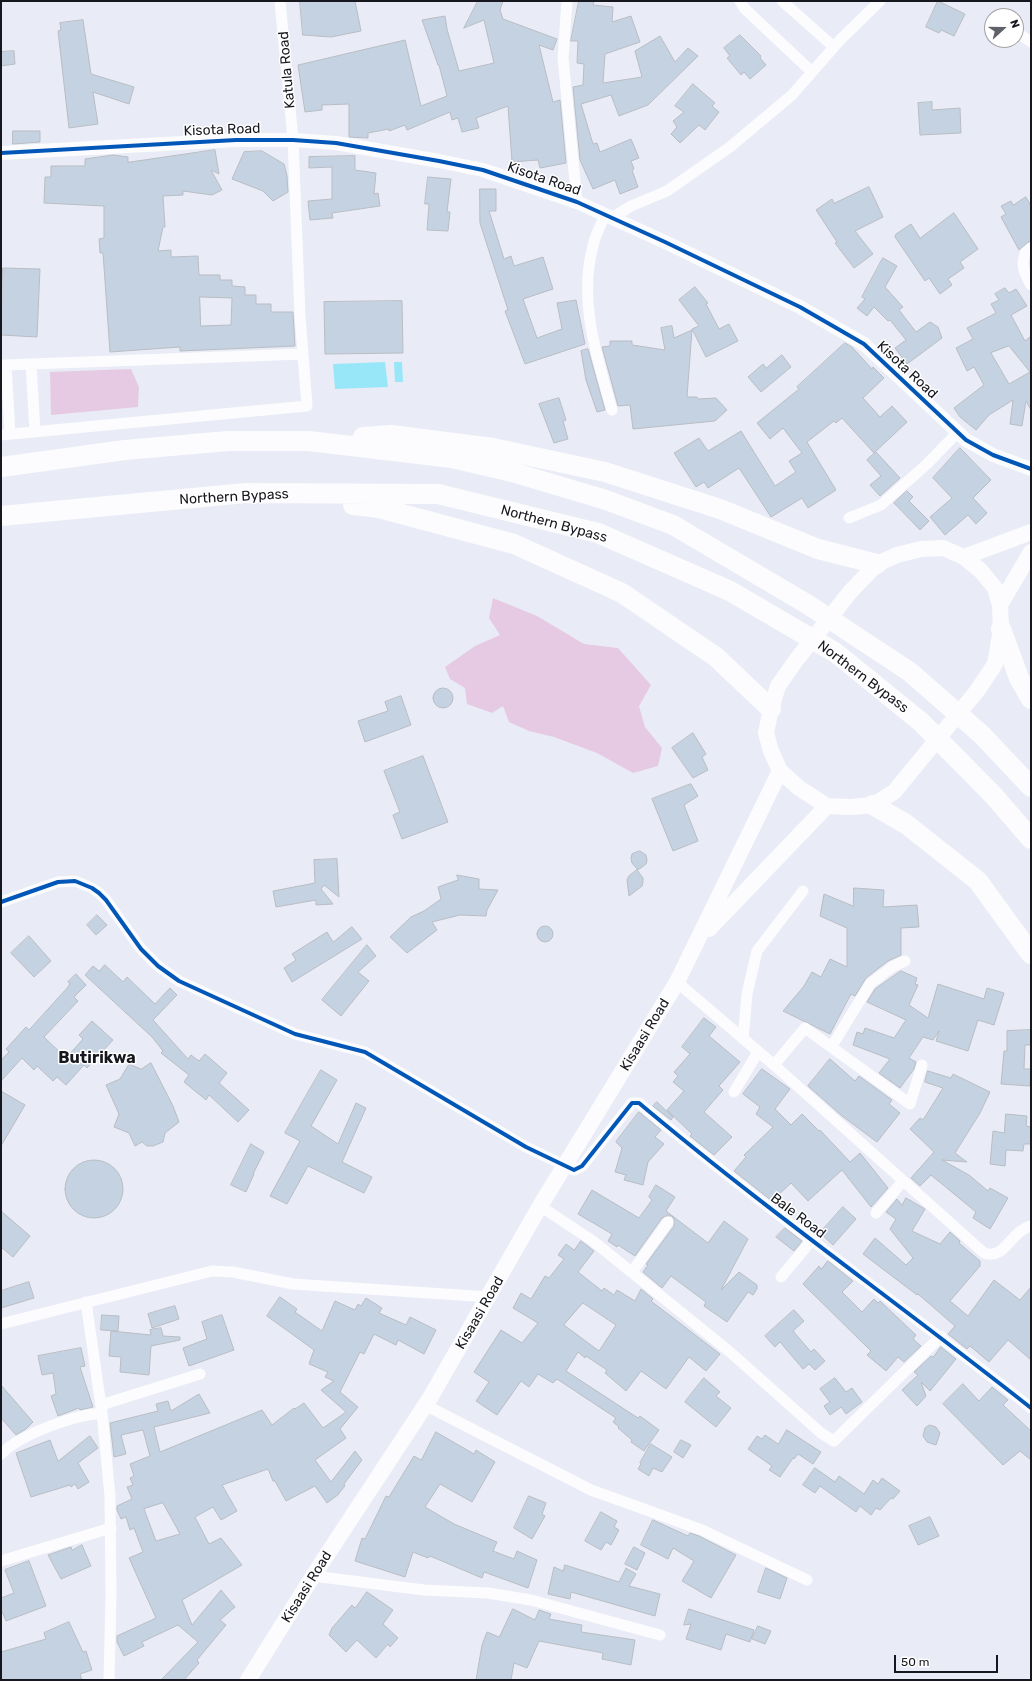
<!DOCTYPE html>
<html>
<head>
<meta charset="utf-8">
<style>
	body { margin:0 }
	#map { position:relative; width:1032px; height:1681px; overflow:hidden; background:#e9ecf6; font-family:Rubik,sans-serif }
	canvas { display:block }
	.frame { position:absolute; inset:0; border:2px solid #17181f; pointer-events:none }
	.north { position:absolute; left:984px; top:8px; width:40px; height:40px; box-sizing:border-box; background:#fff; border:1px solid #a2a3a5; border-radius:50%; rotate:69deg; font-size:11px; font-weight:700; line-height:16px; text-align:center; color:#17181f }
	.north::after { content:''; display:block; margin:auto; width:14px; height:18px; background:#60626a; clip-path:polygon(50% 0,100% 100%,50% 72%,0 100%) }
	.scale { position:absolute; left:894px; top:1655px; width:104px; height:18px; box-sizing:border-box; border:2px solid #17181f; border-top:0; padding-left:5px; font-size:12px; line-height:14px; white-space:nowrap; color:#17181f; -webkit-text-stroke:3px #fff; paint-order:stroke }
</style>
</head>
<body>
<div id="map">
<canvas width="1032" height="1681"></canvas>
<div class="frame"></div>
<div class="north">N</div>
<div class="scale">50 m</div>
</div>
<script>
const c = document.querySelector('canvas').getContext('2d');
c.lineJoin = 'round';
function fillPath(path, color) { c.fillStyle = color; c.fill(path, 'evenodd'); }
function strokePath(path, color, width, dash) { c.strokeStyle = color; c.lineWidth = width; c.lineCap = dash ? 'butt' : 'round'; c.setLineDash(dash || []); c.stroke(path); }
function drawText(font, color, halo, rows, align = 'center') {
  c.font = font + ' Rubik,sans-serif'; c.lineWidth = 3; c.setLineDash([]); c.textBaseline = 'middle'; c.strokeStyle = halo; c.fillStyle = color; for (const [text, x, y, turn = 0] of rows) {
    c.save(); c.translate(x, y); c.rotate((+turn || 0) * Math.PI / 180); c.textAlign = isNaN(turn) ? turn : align; if (halo) c.strokeText(text, 0, 0); c.fillText(text, 0, 0); c.restore();
  }
}
fillPath(new Path2D(`
	M131,369L139,387L138,407L51,415L50,372Z
	M493,598L537,616L584,644L618,648L651,685L639,706L645,727L662,748L658,766L633,773L597,753L554,737L529,731L509,722L503,706L492,713L467,704L465,688L450,679L445,667L475,646L500,635L489,618Z`), '#e6cae3');
fillPath(new Path2D(`
	M385,362L388,387L335,389L333,364Z
	M394,362H402L403,382H395Z`), '#98e7f9');
const building = new Path2D(`
	M300,1H355L361,31L331,37L303,35Z
	M478,1H503L500,10L503,19L557,39L553,50L539,45L553,102L560,100L566,163L540,168L538,160L512,162L508,106L476,118L479,128L462,132L458,118L452,120L450,112L407,130L405,125L389,131V129L368,133V138L349,137V104L322,105V110L305,112L298,65L405,40L421,106L447,96L439,65H438L422,20L445,16L447,29L459,71L494,63L484,20L464,28Z
	M579,1H594L593,5L613,7L612,22L631,16L640,42L605,54L603,83L642,77L635,51L660,36L675,62L688,48L698,56L648,105L619,116L611,95L581,104L593,144L597,143L600,152L631,139L639,158L631,161L634,169L632,170L638,187L620,194L615,180L593,189L580,160L573,87L583,85L584,64L577,63L578,41H571Z
	M938,1L965,14L954,36L941,30L939,33L926,27Z
	M83,20L91,74L134,87L129,104L93,92L98,124L69,128L58,31L61,30L60,23Z
	M740,35L761,56L760,58L766,65L750,79L744,72L741,75L727,58L730,56L724,48Z
	M14,51L15,64L1,66V52Z
	M693,84L715,103L712,106L719,112L705,130L699,125L680,143L671,134L677,127L673,121L684,112L675,106Z
	M932,102V110L960,108L961,133L920,135L918,103Z
	M13,131H40V142L13,144Z
	M215,150L219,174L211,170L222,190L212,195L183,191V195L163,196L165,227H163L158,251L171,250V257L198,256L199,275H220V280H232V286L245,287V295H256V304H271V312H293L295,346L180,351V347L110,352L103,253H100L99,239L104,238V206L44,203L45,177H51V166H85V159L113,155L128,157V162ZM200,297L232,298L231,325L201,326Z
	M262,151L284,164L287,176L288,192L273,201L263,191L232,179L244,152Z
	M355,156V170L376,173L374,194L378,193L380,206L332,213L333,218L310,220L308,201L332,199V167L309,168V157Z
	M428,177L451,179L447,212H450L448,231L427,230L429,204H425Z
	M869,187L883,217L855,231L873,254L854,268L835,243L837,242L816,210L832,199L834,203Z
	M480,189H496V211H489L504,259L511,256L514,266L543,257L553,289L523,299L537,338L562,329L557,303L576,300L585,344L525,364L505,311L508,310L480,223Z
	M1026,197L1031,206V241L1027,243L1019,250L1001,217L1006,214L1001,206L1011,201L1013,205Z
	M954,213L978,249L960,262L964,268L948,279L952,285L940,294L929,278L925,281L895,237L896,234L911,224L920,238Z
	M883,258L897,266L885,287L903,307L899,310L916,332L930,322L938,327L942,338L907,364L895,348L906,340L890,320L888,321L874,307L867,316L857,308L865,299L862,297Z
	M3,268L40,269L37,337L1,335Z
	M695,287L708,303L706,304L719,329L729,324L738,341L706,357L692,329L699,326L679,300Z
	M1005,288L1009,293L1016,289L1027,306L1011,315L1025,341L1031,336V410L1026,401L1022,426L1010,424L1013,400L989,415L976,430L960,417L954,408L984,385L974,367L967,371L956,348L973,339L967,328L996,313L991,304L999,300L995,294ZM1009,346L1030,372L1009,384L991,353Z
	M402,301L403,353L325,354L324,302Z
	M672,326L674,338L692,330L687,397H697L698,399L716,398L727,410L715,421L633,429L630,405L618,406L602,347L610,346V341H632V345L665,350L661,328Z
	M845,343L852,347L872,369L873,367L884,378L863,398L880,417L892,406L907,422L874,453L842,418L836,423L834,421L807,442L836,490L808,508L802,498L771,517L739,468L708,488L704,482L696,487L674,453L699,438L708,451L741,431L775,486L796,472L789,461L802,453L783,428L770,439L757,423L799,389L797,387Z
	M588,349L605,410L597,412L586,380L581,351Z
	M782,355L791,367L761,392L748,377L763,364L766,368Z
	M559,398L566,420L563,421L568,439L554,443L539,404Z
	M960,448L991,480L973,498L987,513L976,524L968,515L945,535L930,517L952,498L933,478Z
	M876,452L900,478L880,496L870,485L881,476L867,460Z
	M907,491L913,497L909,501L929,521L920,530L894,503Z
	M433 698a10 10 0 1 1 20 0a10 10 0 1 1-20 0Z
	M401,696L411,725L365,742L358,721L388,711L385,702Z
	M693,733L706,754L702,757L708,770L693,778L672,748Z
	M423,756L448,822L402,839L393,815L400,812L384,771Z
	M691,784L698,796L684,805L698,841L673,851L652,799Z
	M640,851L646,855L647,860L646,864L638,870L632,863L631,858L632,854Z
	M337,859L339,897L324,885L321,889L333,904L316,905V900L276,907L273,891L315,883L314,860Z
	M637,870L643,878V882L642,886L629,896L627,880L629,876Z
	M457,875L479,879V889L498,890L487,910L486,916L460,915L432,922L437,930L407,953L390,937L411,917L424,911L441,899L438,887L458,880Z
	M854,888L884,890L883,907L917,905L919,927L901,928V955L888,961L866,978L855,996L851,994L830,1034L783,1011L804,986L812,972L821,977L830,959L847,967V928L820,916L824,894L853,906Z
	M97,915L107,925L96,935L87,925Z
	M537 934a8 8 0 1 1 16 0a8 8 0 1 1-16 0Z
	M352,927L362,939L292,982L284,968L296,960L292,954L327,932L333,942Z
	M29,936L51,961L34,977L11,953Z
	M367,945L376,956L358,972L369,981L341,1016L322,1000Z
	M105,965L123,982L127,977L155,1004L170,988L177,995L153,1020L188,1059L191,1055L199,1061L205,1054L227,1073L219,1083L249,1110L238,1122L209,1095L206,1100L184,1082L189,1075L161,1053L163,1051L152,1037L85,975L93,966L99,971Z
	M901,971L917,978L915,984L918,985L909,1005L928,1018L938,984L984,999L987,988L1004,993L994,1025L978,1020L968,1051L936,1041L939,1031L933,1040L923,1037L909,1058L916,1062L914,1069L900,1088L879,1073L890,1059L853,1045L857,1032L863,1034L865,1028L894,1038L906,1020L867,1002L875,989Z
	M76,974L86,985L74,997L78,1001L44,1037L66,1058L83,1039L79,1035L92,1021L113,1040L87,1068L84,1065L66,1085L57,1077L53,1081L37,1066L34,1070L22,1058L1,1081V1060L9,1052L6,1049L26,1027L29,1030L68,987L70,983L68,982Z
	M704,1018L716,1027L709,1036L740,1062L719,1086L723,1090L704,1112L732,1137L714,1155L690,1136L692,1134L667,1110L684,1091L673,1082L678,1076L674,1072L690,1054L682,1047Z
	M1031,1030V1045H1025L1024,1069H1031L1030,1086L1001,1084L1004,1051H1007V1031Z
	M830,1059L855,1081L859,1076L892,1100L889,1104L900,1113L877,1142L842,1116L808,1086Z
	M151,1063L173,1106L179,1122L165,1133L163,1142L153,1146H147L142,1142L135,1146L129,1133L114,1127L119,1114L106,1085L120,1079L129,1064L141,1069Z
	M762,1069L790,1089L775,1109L791,1125L802,1114L819,1131L820,1130L850,1162L860,1153L888,1188L871,1207L842,1170L808,1201L791,1183L772,1201L734,1171L746,1157L744,1155L773,1127L756,1114L760,1107L743,1094Z
	M321,1070L337,1080L311,1126L338,1144L356,1103L366,1108L342,1162L372,1177L364,1193L308,1166L287,1204L270,1196L300,1141L285,1133Z
	M928,1071L951,1078L953,1074L990,1092L980,1113L955,1153L967,1162L942,1160L969,1175L988,1191L990,1188L1008,1198L990,1229L973,1218L976,1212L931,1175L920,1186L911,1178L934,1152L910,1129L920,1118L923,1120L943,1088L925,1082Z
	M1,1091L25,1105L1,1146Z
	M657,1102L673,1117L671,1120L653,1106Z
	M639,1112L661,1130L655,1137L664,1144L648,1162L643,1185L624,1180L626,1175L615,1172L622,1148L616,1142Z
	M1006,1114L1027,1116L1026,1126L1031,1127V1144H1024L1023,1151L1006,1150L1005,1166L990,1164L993,1131L1004,1133Z
	M251,1144L264,1152L253,1174H254L246,1192L231,1185Z
	M65 1189a29 29 0 1 1 58 0a29 29 0 1 1-58 0Z
	M656,1185L675,1197L666,1211L708,1243L724,1221L748,1239L721,1290L739,1272L757,1285V1289L753,1295L748,1292L727,1322L704,1306L706,1302L671,1276L662,1288L643,1272L648,1265L646,1264L674,1226V1220L672,1216H666L662,1218L635,1256L618,1245L617,1247L608,1241L612,1234L578,1214L592,1190L639,1218L652,1200L649,1197Z
	M906,1198L925,1209L912,1231L940,1244L950,1232L960,1241L959,1243L980,1261V1266L950,1301L968,1316L994,1280L1020,1300L1031,1287V1360L1008,1340L989,1362L970,1346L967,1349L948,1334L955,1326L918,1294L917,1295L863,1254L875,1238L906,1265L913,1258L890,1229L896,1219L886,1212L897,1199L902,1205Z
	M843,1207L856,1219L833,1245L820,1233Z
	M1,1211L30,1236L13,1257L1,1247Z
	M785,1228L802,1241L794,1251L776,1237Z
	M581,1241L594,1251L578,1272L602,1291L604,1288L614,1295L617,1290L635,1301L641,1289L653,1299L651,1301L720,1354L706,1371L689,1357L666,1389L641,1371L626,1391L605,1373L607,1370L586,1356L585,1358L578,1352L566,1371L638,1418L640,1416L659,1430L644,1451L631,1442L632,1440L618,1428L619,1427L613,1422L616,1418L557,1379L553,1383L538,1374L529,1387L521,1381L497,1415L476,1401L489,1382L474,1372L501,1330L522,1343L538,1323L513,1308L521,1293L531,1299L545,1276L549,1278L564,1259L558,1255L566,1244L574,1250ZM583,1303L616,1325L599,1351L564,1325Z
	M828,1261L853,1281L842,1292L862,1312L874,1299L878,1303L880,1301L916,1335L913,1339L921,1346L904,1362L898,1357L886,1371L867,1355L871,1351L803,1284L819,1266L821,1269Z
	M29,1282L34,1298L1,1308V1291Z
	M280,1297L297,1309L295,1312L322,1331L335,1301L355,1310L358,1304L361,1306L366,1298L382,1308L379,1313L406,1325L410,1317L436,1330L424,1354L398,1340L396,1345L374,1334L364,1354L360,1352L340,1392L358,1407L340,1429L346,1438L315,1460L331,1482L355,1451L362,1460L344,1484L345,1486L339,1493V1494L327,1503L315,1486L286,1501L275,1481H273L268,1469L222,1485L237,1511L221,1520L213,1507L195,1517L209,1544L221,1538L242,1565L182,1600L192,1625L221,1590L235,1607L220,1620L226,1625L197,1660L199,1663L184,1680H161L198,1642L178,1625L142,1642L144,1646L124,1656L117,1642V1636L156,1618L129,1558L143,1552L134,1528L130,1530L126,1517L121,1519L117,1510V1506L132,1499L127,1487L133,1485L130,1478L134,1476L130,1464L150,1456L143,1430L121,1435L126,1454L114,1457L110,1423L158,1411L156,1404L168,1401L171,1411L199,1394L210,1413L154,1427L160,1452L262,1410L272,1425L294,1408L295,1409L304,1403L323,1428L346,1412L321,1390L334,1381L325,1377L328,1372L309,1364L314,1350L267,1316ZM163,1503L180,1534L156,1541L144,1509Z
	M175,1306L179,1319L152,1328L148,1314Z
	M794,1310L804,1321L793,1331L811,1352L814,1349L825,1361L815,1370L809,1364L803,1369L780,1342L775,1347L765,1336Z
	M102,1315L119,1316L118,1331L101,1330Z
	M222,1315L234,1350L189,1366L183,1348L207,1339L202,1322Z
	M161,1328L163,1336L180,1337V1340L151,1346L149,1375L120,1372L121,1357L109,1356L111,1331L151,1335L150,1330Z
	M941,1347L956,1359L930,1391L921,1382L926,1396L917,1406L902,1390L918,1375L914,1372L931,1356L933,1357Z
	M81,1348L85,1366L80,1367L93,1407L80,1410L79,1408L58,1416L51,1396L56,1394L53,1373L42,1375L38,1356Z
	M704,1378L720,1392L716,1396L731,1408L716,1427L685,1402Z
	M835,1378L846,1392L852,1388L862,1402L846,1414L841,1407L830,1415L824,1406L830,1402L820,1389Z
	M963,1384L979,1401L992,1387L1008,1400L1003,1405L1031,1431V1460L1020,1451L1003,1465L943,1404Z
	M1,1385L33,1422L26,1429L16,1435L1,1418Z
	M930,1425L936,1427L940,1433L936,1445L927,1442L923,1436L925,1428Z
	M787,1430L821,1452L813,1464L798,1454L794,1459L793,1458L780,1477L769,1470L772,1466L748,1449L757,1436L762,1439L765,1435L778,1444Z
	M436,1432L474,1454L476,1450L495,1462L472,1502L440,1484L425,1507L454,1524L497,1542L493,1551L514,1559L517,1551L537,1560L528,1588L484,1572L482,1578L430,1556L428,1558L413,1552L405,1577L355,1561L362,1538L365,1539L386,1496L389,1497L414,1456L421,1460Z
	M90,1436L98,1448L78,1463L89,1482L78,1489L75,1484L71,1487L70,1485L31,1497L16,1453L50,1440L58,1461Z
	M681,1440L691,1445L683,1458L674,1452Z
	M651,1444L672,1457L662,1472L653,1468L649,1476L638,1469L641,1464L640,1463Z
	M815,1468L835,1482L839,1476L864,1494L873,1480L878,1484L882,1478L900,1491L893,1499L891,1498L880,1510L876,1508L871,1515L860,1506L856,1512L820,1486L815,1493L803,1485Z
	M529,1496L546,1503L542,1514L545,1516L532,1539L514,1528Z
	M601,1512L617,1521L614,1527L619,1530L611,1545L606,1542L601,1550L585,1541Z
	M930,1517L939,1536L918,1545L909,1526Z
	M653,1520L688,1536L690,1533L699,1536L736,1555L711,1598L682,1581L694,1561L673,1548L668,1559L641,1545Z
	M82,1545L91,1566L61,1579L48,1555L71,1547L72,1550Z
	M634,1547L645,1553L637,1570L625,1564Z
	M29,1561L46,1606L6,1621L1,1609V1598L14,1593L5,1570Z
	M565,1565L619,1582L626,1568L636,1574L629,1586L660,1594L655,1616L571,1592L570,1599L548,1594L554,1567L563,1571Z
	M766,1568L787,1578L780,1599L758,1592Z
	M367,1592L393,1610L383,1624L398,1638L390,1647L388,1644L376,1658L357,1640L346,1652L329,1635L332,1628L352,1605L355,1608Z
	M513,1609L535,1620L539,1610L551,1614L549,1619L582,1625L581,1632L635,1640L631,1665L602,1659L603,1653L539,1641L527,1668L514,1663L511,1680H476L482,1645L487,1632L499,1637Z
	M689,1609L754,1630L750,1642L726,1634L721,1650L686,1639L691,1624L684,1625Z
	M69,1622L83,1652L86,1651L92,1670L80,1674L82,1680H1V1652L46,1639L44,1633Z
	M758,1626L771,1631L765,1644L752,1639Z`);
fillPath(building, '#c4d2e1');
strokePath(building, '#b9bdc3', 1);
strokePath(new Path2D(`
	M567,1L563,58L577,202
	M740,1L745,9L812,72
	M782,1L834,47
	M1016,32L1031,42
	M605,215C601,225 595,235 593,246C578,301 597,357 612,410
	M612,218L631,206L667,191L730,147L792,95L841,39L880,1
	M1031,248L1025,253C1021,266 1024,273 1031,285
	M31,364L303,354
	M1,365H6L10,434
	M6,365L31,364L35,432
	M1,435L307,406L300,316L293,140L280,1
	M849,518L881,505L927,464L958,432
	M1,902L58,882L75,881L92,888L99,893L106,900L141,949L158,966L179,981L295,1034L365,1052L526,1147L574,1170L582,1166L632,1103H639C766,1210 901,1305 1031,1408
	M677,982L774,1065L984,1253C1005,1261 1010,1231 1031,1226
	M743,1039L747,994L757,951L803,891
	M832,1046L870,984L892,967L905,961
	M774,1065L805,1028L910,1104L922,1065
	M734,1092L758,1052
	M540,1206L593,1241L730,1352L821,1433L834,1441L941,1336
	M876,1213L903,1181
	M632,1272L668,1222
	M781,1277L812,1240
	M86,1302L102,1413L110,1496L111,1595L109,1680
	M1,1324L212,1271L233,1272L293,1284L490,1297
	M101,1405L200,1374
	M425,1405L591,1490L702,1530L807,1580
	M1,1454C21,1434 74,1415 102,1413
	M1,1561L111,1528
	M313,1576L424,1590L488,1593L531,1600L660,1635`), '#fcfcfe', 11);
strokePath(new Path2D(`
	M1,153L236,140H293L336,143L439,161L483,170L577,202L665,242L800,307L864,344L966,440L993,455L1031,469`), '#fcfcfe', 14);
strokePath(new Path2D(`
	M943,548L964,557L981,571L995,588L1000,605L1001,629L995,664L977,691L894,792L873,805L851,807L827,806L799,788L780,771L771,751L766,733L771,709L778,686L797,659L850,592L877,564L897,555L921,549Z
	M964,557L1031,532
	M1000,605L1031,552
	M709,929L827,806
	M248,1680L313,1576L430,1398L540,1206L677,982L780,771`), '#fcfcfe', 16);
strokePath(new Path2D(`
	M363,437L391,435L493,448L605,472L720,509L818,549L877,564
	M1,467L125,450L228,441H309L452,458L512,472L606,500L673,525L807,604L910,672L982,735L1031,787
	M353,505L379,508L514,544L622,593L716,657L771,709
	M1,516L246,493L438,494L598,533L730,591L836,653L921,722L994,796L1031,839
	M1001,629L1019,678L1031,699
	M873,805L906,824L978,881L1031,954`), '#fcfcfe', 20);
strokePath(new Path2D(`
	M1,153L236,140H293L336,143L439,161L483,170L577,202L665,242L800,307L864,344L966,440L993,455L1031,469
	M1,902L58,882L75,881L92,888L99,893L106,900L141,949L158,966L179,981L295,1034L365,1052L526,1147L574,1170L582,1166L632,1103H639C766,1210 901,1305 1031,1408`), '#0057b8', 4);
drawText('14px', '#17181f', '#fff', [
	["Katula Road",287,70,-95],
	["Kisota Road",222,130,-2],
	["Kisota Road",544,179,19],
	["Kisota Road",907,370,43],
	["Northern Bypass",234,497,-3],
	["Northern Bypass",554,524,15],
	["Northern Bypass",863,677,37],
	["Kisaasi Road",645,1035,-59],
	["Bale Road",798,1216,37],
	["Kisaasi Road",480,1313,-60],
	["Kisaasi Road",307,1587,-58]
]);
drawText('bold 16px', '#17181f', '#fff', [
	["Butirikwa",97,1058]
]);
</script>
</body>
</html>
